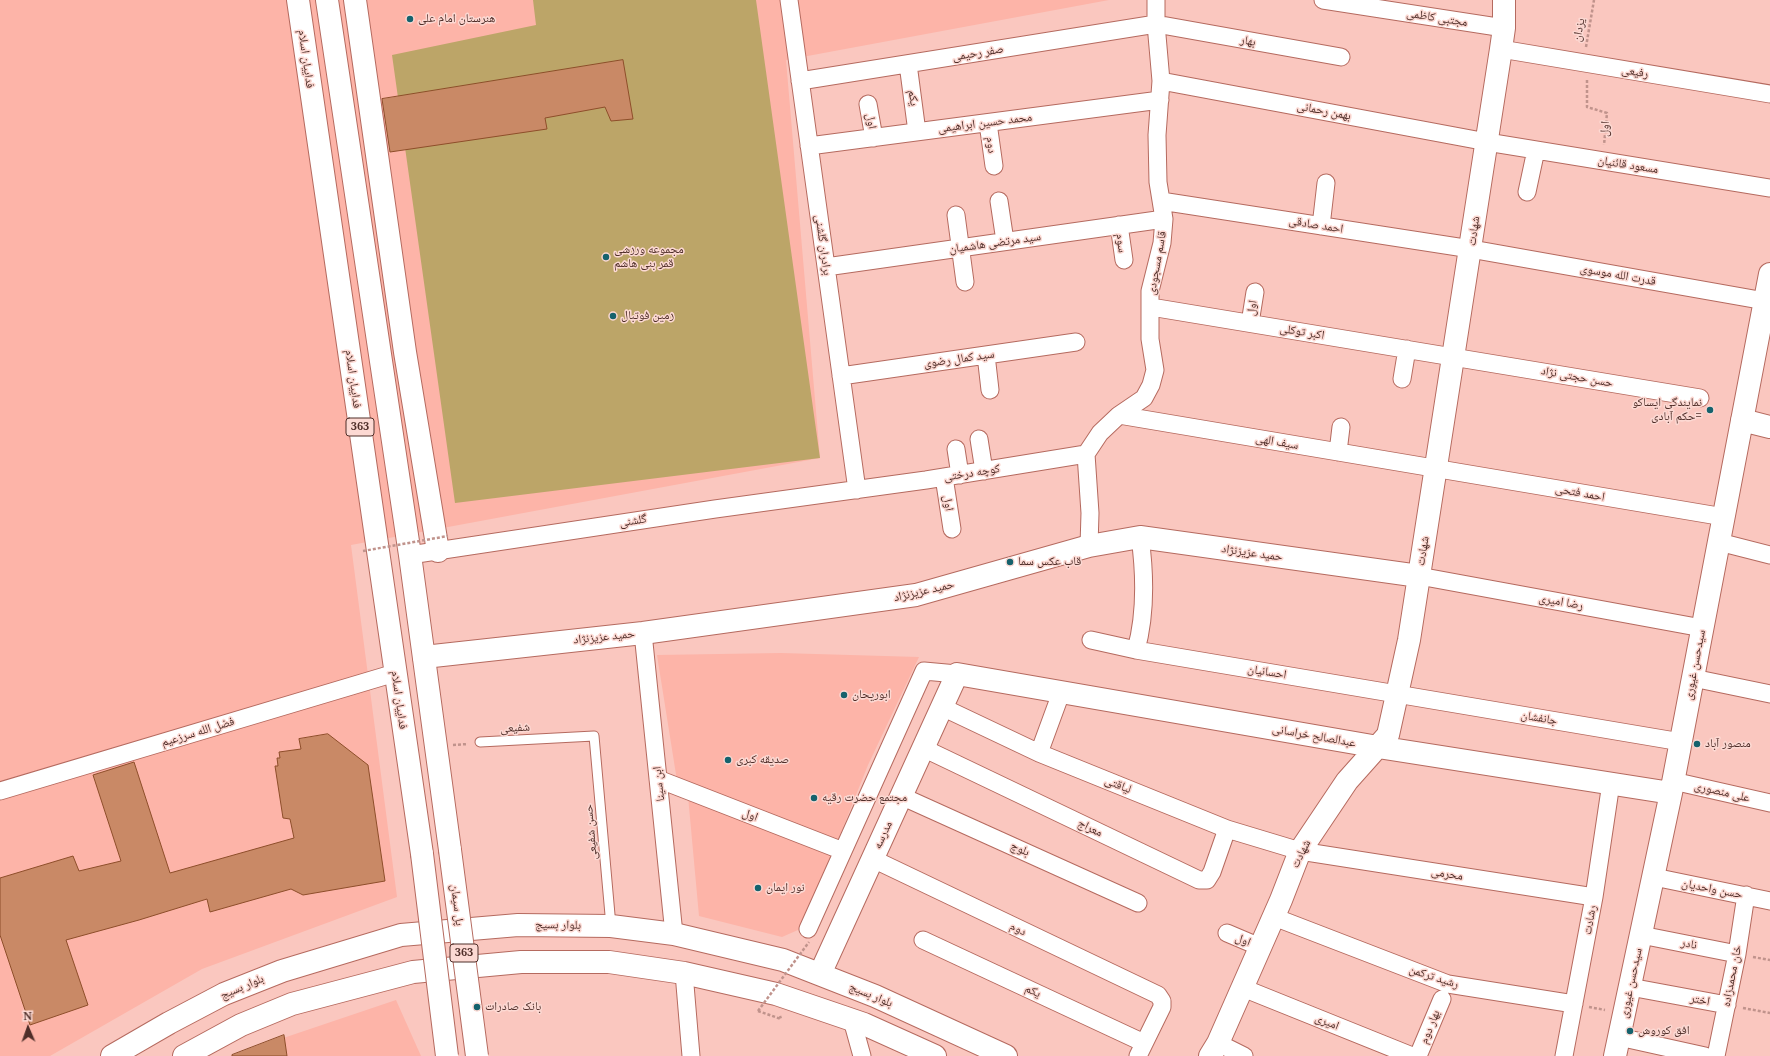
<!DOCTYPE html>
<html>
<head>
<meta charset="utf-8">
<style>
	body { margin:0 }
	#map { position:relative; width:1770px; height:1056px; overflow:hidden; background:#fac7bf; font-family:"Noto Serif",serif }
	canvas { display:block }
	.north { position:absolute; left:8px; top:1008px; width:40px; height:40px; -webkit-text-stroke:3px #fcd9d3; paint-order:stroke; rotate:358deg; font-size:11px; font-weight:700; line-height:16px; text-align:center; color:#4f2e29 }
	.north::after { content:''; display:block; margin:auto; width:14px; height:18px; background:#4f2e29; clip-path:polygon(50% 0,100% 100%,50% 72%,0 100%) }
</style>
</head>
<body>
<div id="map">
<canvas width="1770" height="1056"></canvas>
<div class="north">N</div>
</div>
<script>
const c = document.querySelector('canvas').getContext('2d');
c.lineJoin = 'round';
function fillPath(path, color) { c.fillStyle = color; c.fill(path, 'evenodd'); }
function strokePath(path, color, width, dash) { c.strokeStyle = color; c.lineWidth = width; c.lineCap = dash ? 'butt' : 'round'; c.setLineDash(dash || []); c.stroke(path); }
function drawText(font, color, halo, rows, align = 'center') {
  c.font = font + ' "Noto Serif","Noto Naskh Arabic",serif'; c.lineWidth = 3; c.setLineDash([]); c.textBaseline = 'middle'; c.strokeStyle = halo; c.fillStyle = color; for (const [text, x, y, turn = 0] of rows) {
    c.save(); c.translate(x, y); c.rotate((+turn || 0) * Math.PI / 180); c.textAlign = isNaN(turn) ? turn : align; if (halo) c.strokeText(text, 0, 0); c.fillText(text, 0, 0); c.restore();
  }
}
fillPath(new Path2D(`
	M0,0H1109L786,60L820,458L351,545L397,897L202,969L50,1056H0Z
	M781,653L919,657L868,765L830,860L807,926L782,937L699,916L688,796L678,787L657,655Z
	M396,1000L421,1056H230Z`), '#fdb4a8');
fillPath(new Path2D(`
	M533,0H756L820,458L455,503L392,55L536,25Z`), '#bca568');
const building = new Path2D(`
	M623,60L633,119L611,121L605,107L545,118L547,129L390,152L382,99Z
	M328,734L368,765L385,881L303,895L291,889L210,912L207,899L139,920L66,940L88,1005L30,1025L0,935V878L73,856L79,871L121,861L93,775L134,762L170,873L294,838L290,819L283,818L275,766H278L277,758H280L279,752L301,749L299,739Z
	M284,1035L287,1056H232V1055Z`);
fillPath(building, '#c98966');
strokePath(building, '#8e4e2a', 1);
const lane = new Path2D(`
	M480,742L594,736L611,926`);
const street = new Path2D(`
	M789,0L857,490
	M1323,0L1504,28
	M1501,49L1770,94
	M908,64L917,132
	M800,81L1156,24L1341,57
	M1161,81L1487,142L1770,188
	M868,104L874,138
	M988,123L994,166
	M809,146L1160,100
	M1527,192L1536,150
	M999,201L1005,241
	M1161,201L1471,249L1765,301
	M956,215L965,282
	M1119,225L1124,260
	M1321,226L1326,183
	M826,267L1164,219
	M1151,307L1700,398
	M1250,323L1255,292
	M986,355L990,390
	M841,376L1076,342
	M1402,379L1407,349
	M1119,415L1724,517
	M979,439L984,471
	M956,449L960,475
	M1338,452L1341,427
	M944,477L952,529
	M1719,542L1770,555
	M1089,546L1090,513L1086,454L1100,433L1119,415L1144,398L1151,385L1155,370L1150,339V291L1162,243L1164,219L1158,182L1157,135L1161,81L1156,24V0
	M410,555L715,509L926,480L1086,454
	M1419,576L1702,628
	M643,633L674,934
	M1091,640L1136,650L1681,742
	M1136,650C1146,614 1145,574 1140,537
	M1693,678L1770,694
	M942,707L1039,753L1227,829L1300,851L1594,897
	M923,748L1199,880H1207L1212,872L1227,829
	M1039,753L1061,693
	M658,779L843,851
	M1673,781L1770,803
	M0,791L395,673
	M901,796L1138,903
	M873,859L1158,995L1162,1001V1007L1138,1056
	M1654,877L1770,901
	M1274,917L1448,984L1574,1004
	M808,929L924,671L957,674
	M1227,933L1260,947
	M1641,935L1737,954
	M923,940L1144,1043
	M684,973L691,1056
	M1630,987L1727,1005
	M1243,988L1412,1056
	M852,1020L862,1056
	M1619,1037L1705,1056
	M1218,1043L1244,1056
	M1418,1056L1442,999
	M1564,1056L1594,897L1611,783
	M1716,1056L1737,954L1746,895`);
const secondary = new Path2D(`
	M355,0L405,352L438,551
	M1742,420L1770,427
	M424,657L643,633L916,595L1089,546L1140,537L1419,576
	M820,974L957,674L1378,747L1671,793
	M112,1056L169,1023L224,994L282,971L401,935L518,925L611,926L674,934L783,960L875,996L1006,1056
	M184,1056L241,1025L292,1004L413,972L521,962H609L684,973L776,994L864,1024L935,1056
	M1210,1056L1218,1043L1281,900L1300,851L1347,781L1388,735L1409,640L1501,49L1504,28V0
	M1615,1056L1671,793L1770,274`);
const primary = new Path2D(`
	M298,0L422,854
	M327,0L410,555L450,850`);
strokePath(lane, '#b56a5f', 11);
strokePath(street, '#b56a5f', 19);
strokePath(secondary, '#b56a5f', 24);
strokePath(primary, '#b56a5f', 24);
strokePath(new Path2D(`
	M1586,47L1594,0
	M1587,80V107L1607,113L1604,145
	M453,745L468,744
	M1753,957L1770,960
	M1589,1007L1605,1010
	M1743,1008L1770,1013
	M758,1011L781,1019L780,1016`), '#c0938c', 2.5, [3, 2]);
strokePath(lane, '#fff', 9);
strokePath(street, '#fff', 17);
strokePath(secondary, '#fff', 22);
strokePath(primary, '#fff', 22);
const primaryBridge = new Path2D(`
	M450,850L477,1056
	M422,854L447,1056`);
strokePath(primaryBridge, '#b56a5f', 24, []);
strokePath(new Path2D(`
	M363,551L448,536
	M758,1011L809,942`), '#c0938c', 2.5, [3, 2]);
strokePath(primaryBridge, '#fff', 22);
for (const [x, y, r, color] of [
	[410,19,4,"#15626d"],
	[606,257,4,"#15626d"],
	[613,316,4,"#15626d"],
	[1710,410,4,"#15626d"],
	[1010,562,4,"#15626d"],
	[844,695,4,"#15626d"],
	[1697,744,4,"#15626d"],
	[728,760,4,"#15626d"],
	[814,798,4,"#15626d"],
	[758,888,4,"#15626d"],
	[477,1007,4,"#15626d"],
	[1630,1031,4,"#15626d"]
]) { const dot = new Path2D(); dot.arc(x, y, r, 0, 2 * Math.PI); c.fillStyle = color; c.fill(dot); strokePath(dot, '#fcd9d3', 1.5); }
for (const [x, y, w] of [
	[360,427,28],
	[464,953,28]
]) { const box = new Path2D(); box.roundRect(x - w / 2, y - 9, w, 18, 3); c.fillStyle = '#fcd9d3'; c.fill(box); strokePath(box, '#4f2e29', 1); }
drawText('bold 11px', '#4f2e29', null, [
	["363",360,427],
	["363",464,953]
]);
drawText('12px', '#4f2e29', '#fcd9d3', [
	["مجتبی کاظمی",1437,18,9],
	["یزدان",1579,30,-80],
	["بهار",1248,41,10],
	["صفر رحیمی",978,53,-9],
	["فداییان اسلام",306,59,82],
	["رفیعی",1635,72,9],
	["یکم",913,98,82],
	["بهمن رحمانی",1324,111,11],
	["اول",871,121,80],
	["محمد حسین ابراهیمی",985,123,-7],
	["اول",1605,129,-85],
	["دوم",991,145,82],
	["مسعود قائنیان",1628,165,9],
	["احمد صادقی",1316,225,9],
	["شهادت",1474,231,-82],
	["سید مرتضی هاشمیان",995,243,-8],
	["سوم",1121,243,82],
	["برادران گلشنی",823,245,82],
	["قاسم مسجودی",1157,263,-80],
	["قدرت الله موسوی",1618,275,10],
	["اول",1252,308,-81],
	["اکبر توکلی",1302,332,9],
	["سید کمال رضوی",959,359,-8],
	["حسن حجتی نژاد",1577,377,10],
	["فداییان اسلام",353,379,82],
	["سیف الهی",1277,442,10],
	["کوچه درختی",972,473,-9],
	["احمد فتحی",1580,493,10],
	["اول",948,503,81],
	["گلشنی",633,521,-9],
	["شهادت",1423,551,-81],
	["حمید عزیزنژاد",1252,553,8],
	["حمید عزیزنژاد",924,591,-13],
	["رضا امیری",1561,602,10],
	["حمید عزیزنژاد",604,637,-6],
	["سیدحسن غیوری",1695,665,-79],
	["احسانیان",1267,672,9],
	["فداییان اسلام",399,700,82],
	["جانفشان",1539,718,10],
	["شفیعی",515,728,-3],
	["فضل الله سرزعیم",198,732,-17],
	["عبدالصالح خراسانی",1314,736,10],
	["ابن سینا",659,784,-96],
	["لیاقتی",1118,785,22],
	["علی منصوری",1722,792,13],
	["اول",750,815,21],
	["معراج",1090,828,26],
	["حسن شفیعی",591,832,-95],
	["مدرسه",883,835,-65],
	["بلوچ",1020,849,24],
	["شهادت",1301,854,-64],
	["محرمی",1447,874,9],
	["حسن واحدیان",1712,889,11],
	["پل سیمان",457,905,83],
	["رشادت",1590,920,-80],
	["بلوار بسیج",558,925,1],
	["دوم",1018,929,26],
	["اول",1243,940,22],
	["نادر",1689,944,11],
	["خان محمدزاده",1732,976,-79],
	["رشید ترکمن",1434,977,18],
	["سیدحسن غیوری",1631,983,-78],
	["بلوار بسیج",242,987,-23],
	["یکم",1033,991,25],
	["بلوار بسیج",871,995,23],
	["اختر",1700,1000,11],
	["امیری",1327,1022,22],
	["بهار دوم",1430,1027,-68]
]);
drawText('12px', '#4f2e29', '#fcd9d3', [
	["هنرستان امام علی",418,19],
	["مجموعه ورزشی",614,250],
	["قمر بنی هاشم",614,264],
	["زمین فوتبال",621,316],
	["نمایندگی ایساکو",1702,403,"right"],
	["حکم آبادی=",1702,417,"right"],
	["قاب عکس سما",1018,562],
	["ابوریحان",852,695],
	["منصور آباد",1705,744],
	["صدیقه کبری",736,760],
	["مجتمع حضرت رقیه",822,798],
	["نور ایمان",766,888],
	["بانک صادرات",485,1007],
	["افق کوروش",1638,1031]
], 'left');
</script>
</body>
</html>
